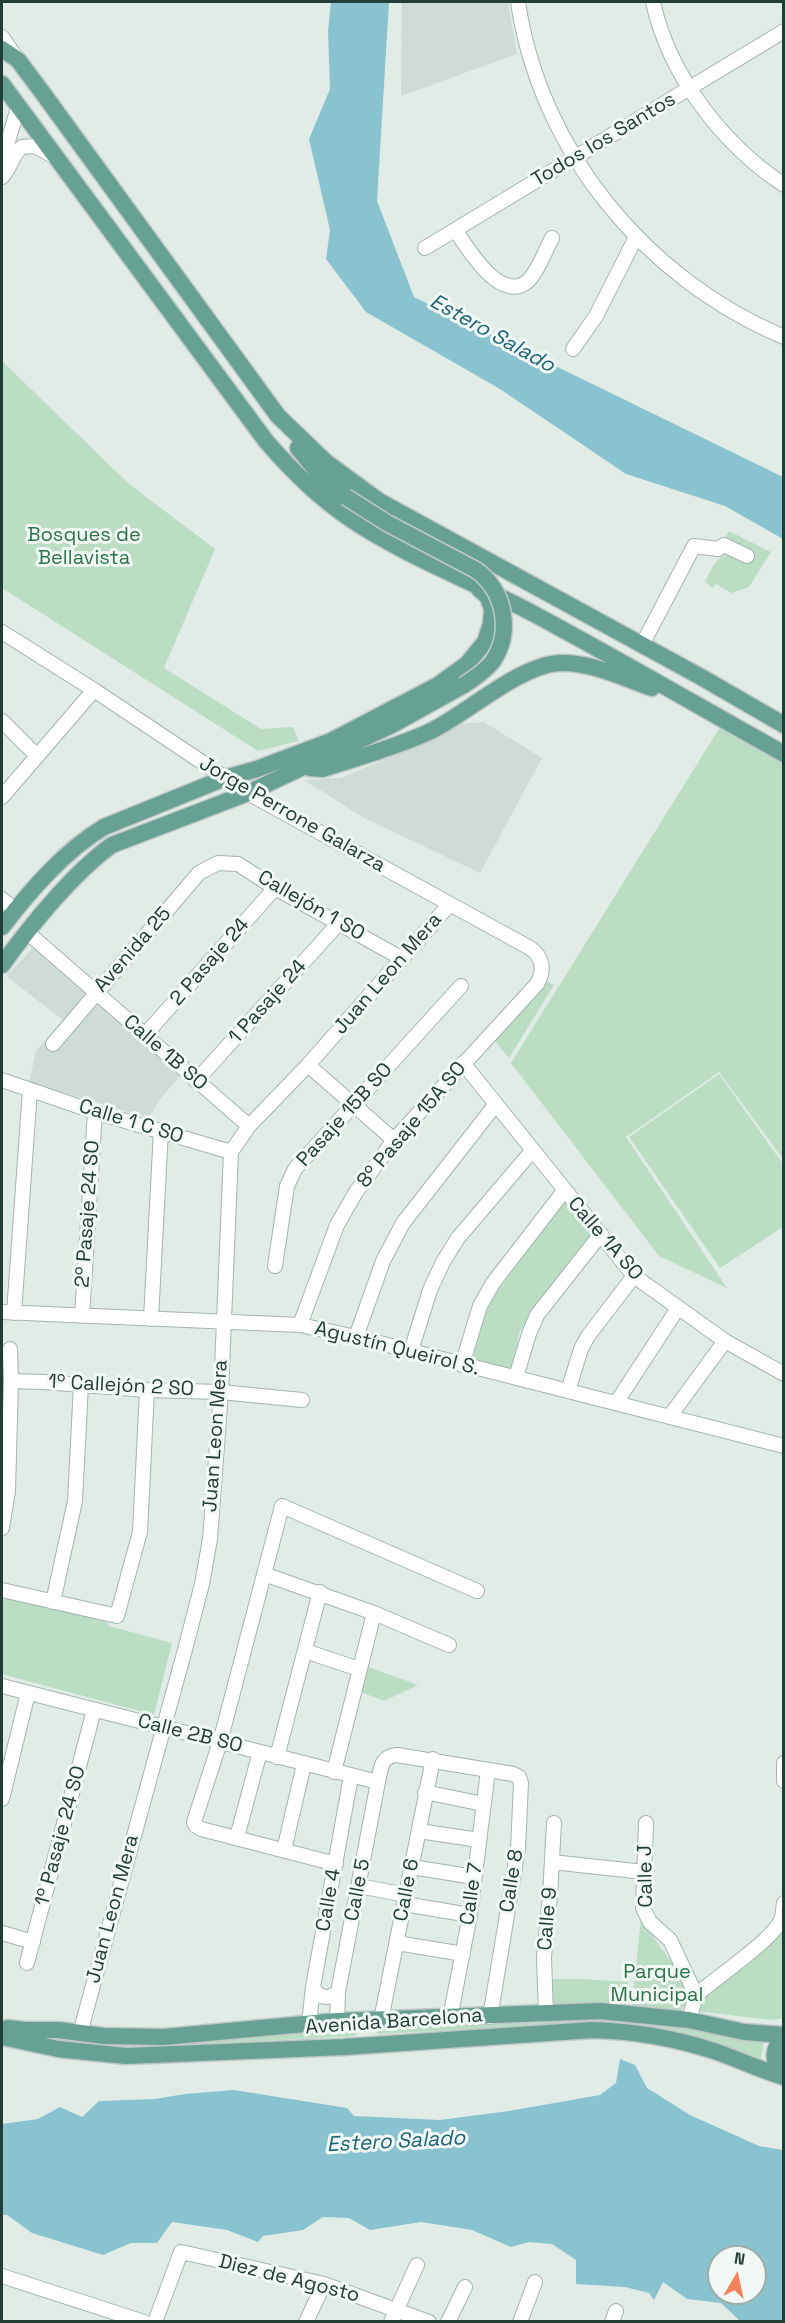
<!DOCTYPE html>
<html>
<head>
<meta charset="utf-8">
<style>
	body { margin:0 }
	#map { position:relative; width:785px; height:2323px; overflow:hidden; background:#e1ece7; font-family:"Space Grotesk",sans-serif }
	canvas { display:block }
	.frame { position:absolute; inset:0; border:3px solid #223c36; pointer-events:none }
	.north { position:absolute; left:707px; top:2245px; width:60px; height:60px; box-sizing:border-box; background:#f2f8f5; border:2px solid #9fada9; border-radius:50%; rotate:9deg; font-size:16px; font-weight:700; line-height:24px; text-align:center; color:#223c36 }
	.north::after { content:''; display:block; margin:auto; width:21px; height:27px; background:#f0835a; clip-path:polygon(50% 0,100% 100%,50% 72%,0 100%) }
</style>
</head>
<body>
<div id="map">
<canvas width="785" height="2323"></canvas>
<div class="frame"></div>
<div class="north">N</div>
</div>
<script>
const c = document.querySelector('canvas').getContext('2d');
c.lineJoin = 'round';
function fillPath(path, color) { c.fillStyle = color; c.fill(path, 'evenodd'); }
function strokePath(path, color, width, dash) { c.strokeStyle = color; c.lineWidth = width; c.lineCap = dash ? 'butt' : 'round'; c.setLineDash(dash || []); c.stroke(path); }
function drawText(font, color, halo, rows, align = 'center') {
  c.font = font + ' "Space Grotesk",sans-serif'; c.lineWidth = 6; c.setLineDash([]); c.textBaseline = 'middle'; c.strokeStyle = halo; c.fillStyle = color; for (const [text, x, y, turn = 0] of rows) {
    c.save(); c.translate(x, y); c.rotate((+turn || 0) * Math.PI / 180); c.textAlign = isNaN(turn) ? turn : align; if (halo) c.strokeText(text, 0, 0); c.fillText(text, 0, 0); c.restore();
  }
}
fillPath(new Path2D(`
	M402,2H508L517,54L401,96Z
	M484,722L542,758L480,873L364,818L304,780L341,778L438,736L458,724Z
	M32,949H39L181,1075L160,1099L149,1118L29,1082L36,1051L63,1020L6,976Z`), '#cfdbd6');
fillPath(new Path2D(`
	M2,361L129,484L215,549L164,668L261,729L293,727L299,741L258,751L2,588Z
	M729,531L771,552L749,587L732,593L716,584L713,588L705,582C711,570 716,555 731,554L723,542Z
	M722,724L783,759V1159L719,1072L626,1137L727,1288L659,1256L511,1063Z
	M543,980L554,985L509,1058L494,1040Z
	M719,1074L783,1164V1227L720,1268L629,1137Z
	M564,1200L592,1233L520,1331L511,1370L470,1360L487,1306Z
	M2,1595L107,1622L109,1626L172,1643L154,1715L2,1674Z
	M363,1665L418,1685L384,1701L356,1690Z
	M641,1918L653,1928L651,1934L688,1985L687,2003L680,2011L632,2005Z
	M783,1921V2018L771,2020L696,2011L702,1996Z
	M546,1979H582L628,1982L626,2005H546Z
	M628,2014L764,2043L760,2062L709,2041L637,2025L579,2024L377,2034V2031L381,2030L425,2023Z
	M356,2026L358,2031L355,2036L184,2045L195,2041Z`), '#baddc4');
fillPath(new Path2D(`
	M331,2H389L377,201L414,297L783,477V539L725,506L626,474L500,389L366,312L326,259L330,230L309,139L330,89L328,31Z
	M620,2059L635,2065L647,2088L690,2115L759,2146L783,2150V2321H740L721,2303L687,2299L663,2282L654,2300L649,2293L625,2287L576,2284V2260L552,2244L529,2242L511,2247L472,2230L421,2222L370,2230L349,2218L323,2217L303,2230L263,2236L258,2242L227,2230L172,2222L157,2243H131L103,2255L32,2233L7,2215H2V2124L38,2119L60,2107L82,2117L99,2101L155,2099L185,2094L234,2090L347,2108L354,2116L440,2120L509,2111L600,2095L616,2083ZM719,2257H755V2293H719Z`), '#89c3d0');
const minor = new Path2D(`
	M518,2C540,151 646,279 784,337
	M653,2C669,75 722,144 784,185
	M2,37L15,56
	M2,161L18,108
	M2,177C11,168 12,154 22,147L35,146L55,157
	M456,231C468,249 502,306 529,280C539,269 545,251 552,238
	M425,248L784,31
	M573,349L596,316L636,237
	M2,632L94,690L248,793L530,948C543,957 545,970 537,984L394,1140L356,1192L337,1225L300,1325
	M642,645L694,546L718,549L724,545L747,556
	M2,721L36,755
	M2,797L94,690
	M2,899L15,910
	M27,932L249,1126
	M145,1035L275,888
	M53,1044L199,873L218,863L238,864L275,888L401,958
	M463,1063L634,1276L725,1341L784,1374
	M308,1065L394,1140
	M2,1080L95,1112L231,1152
	M196,1081L339,923
	M275,1266L287,1186L295,1169L461,986
	M2,1312L300,1325L356,1337L784,1446
	M14,1313L30,1090
	M82,1316L95,1112
	M151,1319L161,1130
	M356,1337L383,1261L403,1223L496,1104
	M411,1351L430,1290L443,1262L458,1238L532,1151
	M462,1365L480,1306L493,1283L564,1191
	M516,1377L529,1334L537,1315L601,1234
	M11,1381L43,1382L147,1390L221,1392L302,1400
	M568,1391L581,1349L588,1336L634,1276
	M616,1403L678,1308
	M670,1416L725,1341
	M2,1528L8,1491L11,1381L10,1349
	M264,1574L374,1613L449,1645
	M2,1590L117,1616L140,1532L147,1390
	M53,1602L75,1501L81,1384
	M305,1651L359,1669
	M2,1686L378,1782
	M277,1757L320,1592
	M784,1763V1781
	M334,1772L374,1613
	M425,1792L483,1804
	M2,1799L28,1693
	M646,1823L643,1908L650,1922L670,1940L696,1995L689,2020
	M419,1831L479,1840
	M237,1837L260,1752
	M284,1850L304,1764
	M552,1862L644,1872
	M336,1864L201,1829L196,1826L194,1822L220,1742L282,1506L477,1591
	M412,1867L474,1877
	M359,1886L406,1895
	M404,1904L470,1915
	M2,1933L33,1942
	M397,1943L463,1954
	M27,1963L94,1710
	M313,1987C318,1998 328,2000 338,1992
	M696,1995C716,1978 769,1942 780,1922C783,1917 783,1909 784,1903
	M546,2014L544,1957L550,1896L554,1823
	M450,2018L470,1915L488,1770
	M381,2020L433,1759
	M337,2021L338,1992L378,1782C381,1768 381,1756 397,1755L513,1774L519,1777L521,1783L518,1849L490,2017
	M309,2024L313,1987L351,1776
	M80,2033L186,1646L202,1584L210,1539L221,1392L231,1152L249,1126L308,1065L449,905
	M2,2276L144,2322
	M155,2322L181,2252L324,2284L429,2322
	M306,2322L324,2284
	M391,2322L417,2265
	M448,2322L465,2287
	M520,2322L535,2282
	M612,2322L616,2311`);
const major = new Path2D(`
	M2,49L18,60L42,92L278,416L327,463L379,501L701,677L784,725
	M2,84L266,441C291,470 317,496 349,518C406,557 473,581 534,614C618,659 700,707 784,754
	M298,448L319,474L346,497
	M310,768L323,769C359,757 397,747 431,731C468,713 519,665 560,663C591,662 623,678 652,688
	M2,927C30,891 64,851 104,827L225,778L257,769L331,741L438,685L467,664L485,642L491,624L492,609L488,597L479,589
	M2,965C30,926 74,872 112,845L248,793L392,725L464,685
	M8,2028L25,2030H58L104,2036L164,2037L337,2021L600,2011L689,2020L744,2032L784,2035
	M2,2037L58,2049L126,2056L344,2047L592,2030C634,2031 674,2038 714,2051C738,2059 760,2070 784,2077
	M784,2037C771,2049 772,2064 784,2075`);
strokePath(minor, '#a4b4ae', 16);
strokePath(major, '#c1c8c7', 19);
strokePath(minor, '#fff', 14);
strokePath(major, '#66a193', 16);
const majorBridge = new Path2D(`
	M346,497L387,523L476,570C504,590 513,631 493,661C486,671 474,678 464,685`);
strokePath(majorBridge, '#c1c8c7', 19, []);
strokePath(majorBridge, '#66a193', 16);
drawText('20px', '#223c36', '#f2f8f5', [
	["Todos los Santos",604,140,-31],
	["Jorge Perrone Galarza",292,815,30],
	["Callejón 1 SO",311,906,30],
	["Avenida 25",133,950,-49],
	["2 Pasaje 24",210,962,-49],
	["Juan Leon Mera",388,974,-49],
	["1 Pasaje 24",268,1002,-48],
	["Calle 1B SO",165,1053,41],
	["Pasaje 15B SO",345,1115,-48],
	["Calle 1 C SO",131,1122,17],
	["8º Pasaje 15A SO",412,1125,-50],
	["2º Pasaje 24 SO",88,1214,-86],
	["Calle 1A SO",605,1239,49],
	["Agustín Queirol S.",397,1349,14],
	["1º Callejón 2 SO",121,1386,3],
	["Juan Leon Mera",216,1436,-86],
	["Calle 2B SO",190,1734,14],
	["1º Pasaje 24 SO",61,1836,-75],
	["Calle J",646,1876,-91],
	["Calle 8",512,1881,-81],
	["Calle 5",358,1890,-79],
	["Calle 6",407,1890,-79],
	["Calle 7",472,1894,-82],
	["Calle 4",329,1900,-80],
	["Juan Leon Mera",113,1909,-75],
	["Calle 9",548,1919,-85],
	["Avenida Barcelona",394,2022,-4],
	["Diez de Agosto",289,2279,14]
]);
drawText('20px', '#2c7249', '#f2f8f5', [
	["Bosques de",84,536],
	["Bellavista",84,559],
	["Parque",657,1973],
	["Municipal",657,1996]
]);
drawText('italic 21px', '#1c6677', '#f2f8f5', [
	["Estero Salado",492,334,29],
	["Estero Salado",396,2142,-3]
]);
</script>
</body>
</html>
